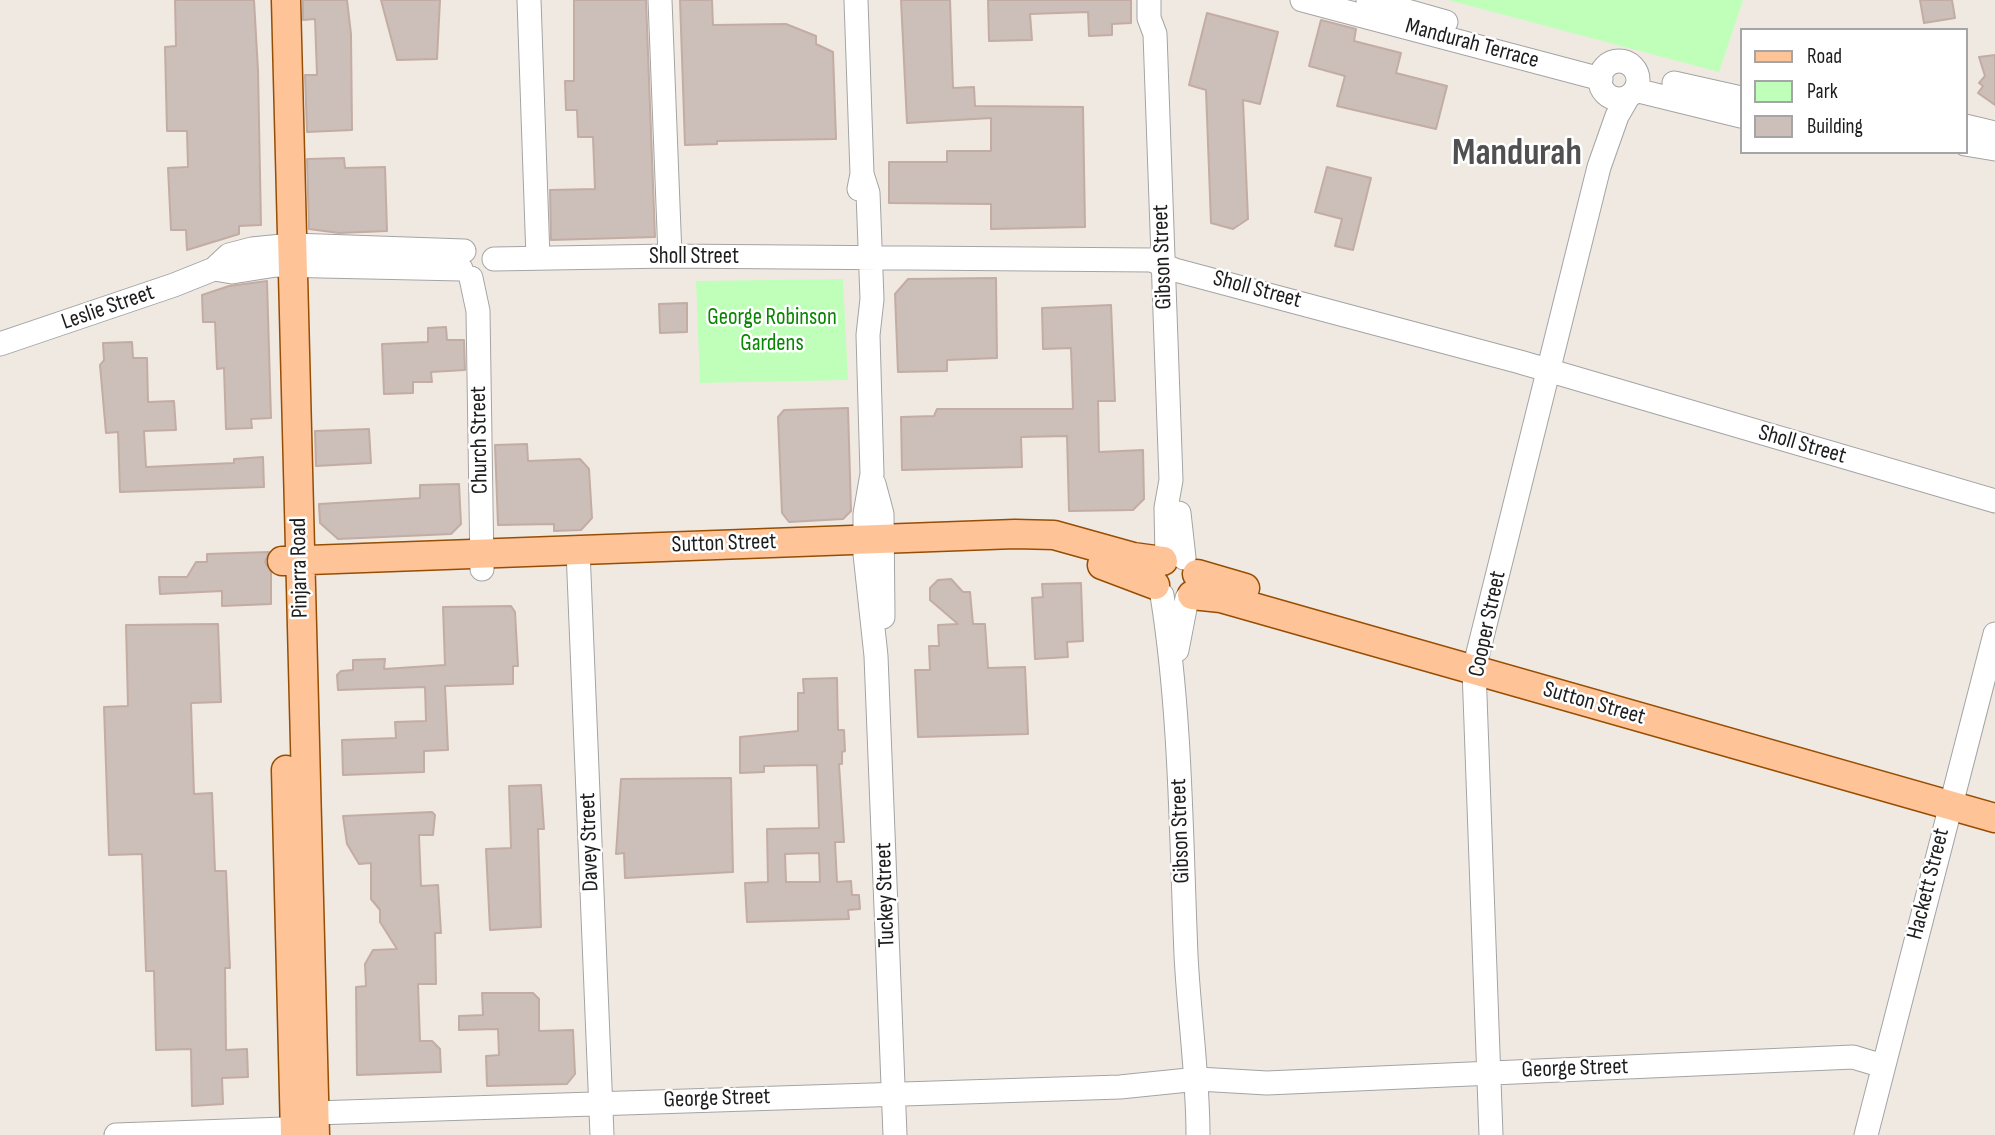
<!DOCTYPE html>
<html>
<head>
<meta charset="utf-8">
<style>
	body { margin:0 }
	#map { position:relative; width:1995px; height:1135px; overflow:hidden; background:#f0e9e2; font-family:"Sofia Sans Condensed",sans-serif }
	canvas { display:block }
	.legend { position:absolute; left:1740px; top:28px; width:228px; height:126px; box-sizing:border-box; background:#fff; border:2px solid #a5a5a5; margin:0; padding:9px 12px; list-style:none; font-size:21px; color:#1d1d1d }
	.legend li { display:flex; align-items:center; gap:14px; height:35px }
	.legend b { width:35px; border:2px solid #a5a5a5 }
</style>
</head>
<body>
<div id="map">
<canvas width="1995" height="1135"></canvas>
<ul class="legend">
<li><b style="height:9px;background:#ffc398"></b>Road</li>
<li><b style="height:19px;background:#bfffba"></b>Park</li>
<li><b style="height:19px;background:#ccbeb8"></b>Building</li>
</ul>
</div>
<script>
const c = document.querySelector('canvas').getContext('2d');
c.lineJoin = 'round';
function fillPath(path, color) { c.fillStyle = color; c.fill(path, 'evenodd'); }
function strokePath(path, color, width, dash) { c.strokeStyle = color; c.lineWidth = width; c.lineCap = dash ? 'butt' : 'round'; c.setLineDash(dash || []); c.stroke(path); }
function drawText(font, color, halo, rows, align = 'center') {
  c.font = font + ' "Sofia Sans Condensed",sans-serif'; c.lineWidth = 5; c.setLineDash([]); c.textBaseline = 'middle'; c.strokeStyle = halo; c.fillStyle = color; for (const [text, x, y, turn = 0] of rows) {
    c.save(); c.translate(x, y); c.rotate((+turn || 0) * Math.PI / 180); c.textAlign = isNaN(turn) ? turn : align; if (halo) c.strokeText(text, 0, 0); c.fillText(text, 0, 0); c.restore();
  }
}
fillPath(new Path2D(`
	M1448,0H1743L1719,72Z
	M843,279L848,380L700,383L696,281Z`), '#bfffba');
const building = new Path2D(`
	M175,0H254L258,70L261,225L239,226V234L187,250L186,230H171L168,168L188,167L187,131H167L165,47L176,46Z
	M303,0H347L351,34L352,130L307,132L305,75H317L315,19L303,20Z
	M381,0H440L437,59L397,60Z
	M574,0H646L655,237L551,240L550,190L595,189L593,137H578L577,110H566L565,81H574Z
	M680,0H712L713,25L786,24L816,36V44L833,52L836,139L717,141V144L685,145Z
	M901,0H950L953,88L974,87L975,106L1083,107L1085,227L991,229V204L889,203V162H947V151H991V118L907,123Z
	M988,0H1131V23L1112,24V35L1089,36L1088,12L1030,14L1032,40L989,41Z
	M1920,0H1952L1955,18L1924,23Z
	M1207,13L1278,32L1260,104L1243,100L1248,219L1233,229L1211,223L1206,90L1189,85Z
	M1321,20L1356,29L1354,41L1401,53L1396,73L1447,86L1436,129L1337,106L1345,76L1309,66Z
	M1995,55V105L1978,93L1983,86L1979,83L1985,76L1979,57Z
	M344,158L345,168L385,167L387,231L339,233L309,229L307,159Z
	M1327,167L1371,178L1353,250L1335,246L1342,219L1315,212Z
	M996,278L997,358L947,360V371L898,372L895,294L908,279Z
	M267,281L271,418L251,419L252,428L226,429L224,368L217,369L215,322H203L202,295L229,286Z
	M687,303V332L660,333L659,304Z
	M1111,305L1115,401H1098L1099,452L1143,450L1144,499L1133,510L1069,511L1067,436L1021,437L1022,467L902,470L901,417L934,416L937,409H1073L1071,348L1043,349L1042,308Z
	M446,327L447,340H464L465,370L431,372L432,382H413V393L384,394L382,344L428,342V328Z
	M132,342L133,358H147L148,402L174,401L176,430L144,431L146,467L234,463V459L263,457L264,487L120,492L118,432L106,433L100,365L104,360L103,343Z
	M848,408L851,511L843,519L789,522L782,513L778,417L784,410Z
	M369,429L371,463L316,466L315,431Z
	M527,444L528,461L580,459L589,469L592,518L581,530L554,531V524L498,525L495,445Z
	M459,484L461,524L451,534L338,539L320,523L319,504L420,498V485Z
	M269,552L265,562L271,572V604L222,606V591L160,594L159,577H187L196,562H207V554Z
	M951,579L963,592H970L973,624H985L988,668L1025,667L1028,734L918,737L915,670H930L929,646H939L938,625L958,624L930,600V588L938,580Z
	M1081,583L1083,641L1067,642L1068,657L1035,659L1032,598L1043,597L1042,584Z
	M511,606L515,612L518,666H513V684L445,686L448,750L424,751V772L343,775L342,740L396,738L395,722L426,721L425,687L338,690L337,675L341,671L353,670V660L385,659L384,669L445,665L443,607Z
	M218,624L221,702L191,703L194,794L212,793L215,871H226L230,968H225L226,1050L247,1049L248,1077L222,1078L223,1104L192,1106L191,1049L156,1050L154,971H146L142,854L109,855L104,707L128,706L126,625Z
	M837,678L838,730H844L845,751L842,752V764H839L844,842H835L837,882L851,881L852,895H859L860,909L848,910L849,919L747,922L745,883L768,882L767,829L819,828L817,765L764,766V772L740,773V737L798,731V693H804L803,679ZM819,853L820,882H786L785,854Z
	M731,778L733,872L625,878L624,853L616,854L621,779Z
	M541,785L544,829H538L541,927L490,930L486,849L511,848L509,786Z
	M432,812L435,815L433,835H419L421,886L438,885L441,933H435L436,984H418L420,1041H432L440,1049L441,1072L357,1075L356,987L366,986L365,964L373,950L397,949L380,922V910L371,899V863L359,864L347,844L343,816Z
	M482,993H533L539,999V1031L573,1030L575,1074L567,1084L487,1086L486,1056L499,1055L498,1029L459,1030V1016L483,1015Z`);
fillPath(building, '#ccbeb8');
strokePath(building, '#c3aca3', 2);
const minor = new Path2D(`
	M529,0L538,258
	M660,0L670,256
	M856,0L862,174L859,189
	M1149,0V18L1155,34L1171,480L1166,508L1167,558
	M1302,0L1601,79
	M1368,0L1446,22
	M1600 80a19 19 0 1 1 38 0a19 19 0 1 1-38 0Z
	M1674,83L1741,98
	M1635,90L1741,116
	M1965,126L1995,133
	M1965,144L1995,149
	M862,174L868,193L872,299L868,335L872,474L865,514V554L876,656L895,1135
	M494,259L670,256L1151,260L1175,270L1520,362L1995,501
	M214,269L232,272L276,265L461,269
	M471,278L478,311L482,569
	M0,344L174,285L214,269L229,255L252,249L292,245L464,251
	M874,484L882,514L883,617
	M1179,513L1184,558
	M578,550L602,1135
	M1162,595C1181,714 1181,835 1186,955C1189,1016 1198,1074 1198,1135
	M1177,650L1187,598
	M314,1113L1120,1087L1198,1079L1267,1083L1853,1057L1883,1066
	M116,1135L312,1128
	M1491,1135L1474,669L1599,167L1617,116L1628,97
	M1866,1135L1995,634`);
const major = new Path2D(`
	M286,0L315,1135
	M282,561L1015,534L1054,535L1133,557L1163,561
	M1102,565L1155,585
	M1197,574L1245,588
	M1192,595L1221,598L1995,818
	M286,770L295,1135`);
strokePath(minor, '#a4a4a4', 25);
strokePath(major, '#974e00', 31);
strokePath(minor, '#fff', 23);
strokePath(major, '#ffc398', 28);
drawText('23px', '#1d1d1d', '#fff', [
	["Mandurah Terrace",1472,44,15],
	["Sholl Street",694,257],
	["Gibson Street",1163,257,-92],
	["Sholl Street",1257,290,15],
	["Leslie Street",108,308,-19],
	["Church Street",480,440,-91],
	["Sholl Street",1802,445,16],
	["Sutton Street",724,544,-2],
	["Pinjarra Road",300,568,-91],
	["Cooper Street",1488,624,-78],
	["Sutton Street",1594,704,16],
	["Gibson Street",1181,831,-92],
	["Davey Street",590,842,-92],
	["Hackett Street",1929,884,-76],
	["Tuckey Street",886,895,-92],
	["George Street",1575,1069,-2],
	["George Street",717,1099,-2]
]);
drawText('23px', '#098601', '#fff', [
	["George Robinson",772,318],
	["Gardens",772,344]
]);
drawText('bold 37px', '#505050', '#fff', [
	["Mandurah",1517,155]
]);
</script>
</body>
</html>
